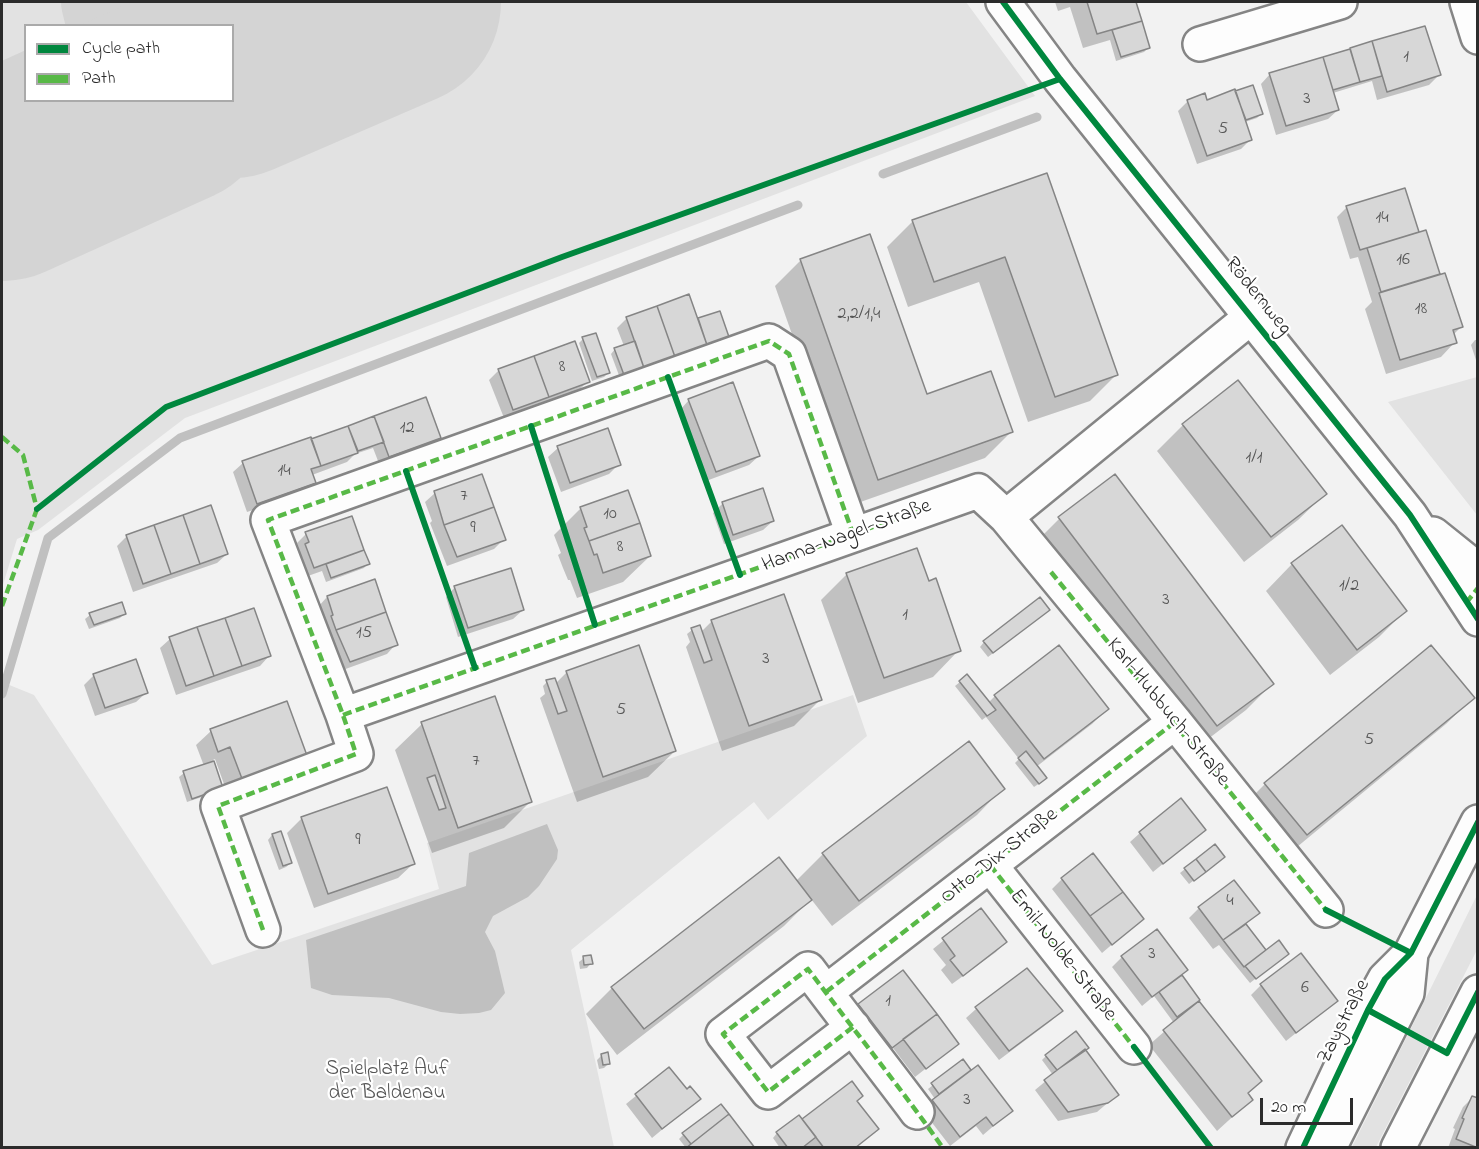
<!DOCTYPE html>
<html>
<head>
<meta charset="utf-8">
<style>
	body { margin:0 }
	#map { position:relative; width:1479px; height:1149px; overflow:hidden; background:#f2f2f2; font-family:"Indie Flower",sans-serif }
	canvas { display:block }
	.frame { position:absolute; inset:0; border:3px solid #2b2b2b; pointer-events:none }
	.legend { position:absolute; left:24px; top:24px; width:210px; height:78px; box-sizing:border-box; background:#fff; border:2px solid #aaa; margin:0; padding:8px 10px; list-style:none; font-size:18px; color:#2b2b2b }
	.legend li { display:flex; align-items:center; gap:12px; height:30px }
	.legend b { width:30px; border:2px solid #aaa }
	.scale { position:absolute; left:1260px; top:1098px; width:93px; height:27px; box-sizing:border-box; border:3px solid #2b2b2b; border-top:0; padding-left:8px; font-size:18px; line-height:21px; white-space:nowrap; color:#2b2b2b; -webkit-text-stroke:4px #fff; paint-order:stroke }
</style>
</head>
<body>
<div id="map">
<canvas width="1479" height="1149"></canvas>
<div class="frame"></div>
<ul class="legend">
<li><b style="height:8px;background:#00873e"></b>Cycle path</li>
<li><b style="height:8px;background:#58b947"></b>Path</li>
</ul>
<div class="scale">20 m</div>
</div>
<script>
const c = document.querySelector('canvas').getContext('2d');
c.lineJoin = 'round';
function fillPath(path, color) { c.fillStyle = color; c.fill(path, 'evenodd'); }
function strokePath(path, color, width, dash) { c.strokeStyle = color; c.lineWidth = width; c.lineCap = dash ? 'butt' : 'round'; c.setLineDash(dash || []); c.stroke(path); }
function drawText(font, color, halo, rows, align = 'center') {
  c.font = font + ' "Indie Flower",sans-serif'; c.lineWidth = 4.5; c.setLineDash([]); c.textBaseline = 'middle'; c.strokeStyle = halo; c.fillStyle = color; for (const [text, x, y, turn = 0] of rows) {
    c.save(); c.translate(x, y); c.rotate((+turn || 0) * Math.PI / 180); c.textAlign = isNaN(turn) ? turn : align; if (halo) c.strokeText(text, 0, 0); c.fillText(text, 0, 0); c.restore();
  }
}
fillPath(new Path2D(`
	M2,2H966L1035,96L185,418L38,530L17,539L2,588ZM26,26H232V100H26Z
	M1477,377H1478L1477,515L1388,402Z
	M2,682L34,695L212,965L439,889L427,843L853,695L867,736L768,820L754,802L571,950L614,1147H2Z
	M1477,895V950L1376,1147H1352Z`), '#e2e2e2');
fillPath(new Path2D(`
	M547,824L558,850L557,859L539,886L528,897L493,916L485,932L495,951L505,993L491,1010L479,1013L460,1014L441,1012L389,998L332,995L311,988L306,940L466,886L469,853Z`), '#c0c0c0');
fillPath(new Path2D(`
	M1055,2H1134L1149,47L1144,52L1116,61L1110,40L1083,48L1070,7L1058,11Z
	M1373,43L1439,75L1429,85L1377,100L1372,81L1333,93L1338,110L1328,119L1276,135L1261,84L1270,74Z
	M1234,91L1261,114L1257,118L1245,122L1251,139L1241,149L1197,164L1178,111L1188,101H1206Z
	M1046,174L1116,375L1090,401L1028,422L979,282L908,307L887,247L913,221Z
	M1404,190L1418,234L1425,232L1439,276L1461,327L1453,335L1455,342L1441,357L1386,374L1365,309L1372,302L1358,257L1350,259L1337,217L1347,207Z
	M801,260L926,395L1011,432L985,458L852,505L775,286Z
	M719,313L728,337L723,342L620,378L611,354L615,349L624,346L617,328L627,318L697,320Z
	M583,339L609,372L604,377L592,381L579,343Z
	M1475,340H1478V366L1471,345Z
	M499,370L588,381L578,391L504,418L489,380Z
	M689,400L759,456L749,465L706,481L680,410Z
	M1183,425L1325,494L1298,520L1244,562L1157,451Z
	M349,427L440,438L430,448L380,466L373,448L355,454L347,462L312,475L314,483L305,493L247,512L233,472L243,463Z
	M558,448L619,464L609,474L561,492L548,457Z
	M1114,476L1272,684L1246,710L1191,752L1033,545L1059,519Z
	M435,493L504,539L494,549L447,566L430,523L432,521L425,502Z
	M723,503L773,521L763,530L724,544L713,513Z
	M581,508L650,556L623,582L577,598L570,580H568L563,568L558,555L561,553L554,535Z
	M306,534L363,550L368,563L364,568L326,582L322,571L305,577L297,555L300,551L297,543Z
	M127,536L227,554L217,563L133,592L117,546Z
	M1292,564L1405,611L1379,637L1330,675L1266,591Z
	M847,574L959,650L933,677L858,703L821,600Z
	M455,587L523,610L513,619L458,637L446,597Z
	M327,597L396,644L387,654L340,671L318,607Z
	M253,610L269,656L260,666L176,695L160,648L170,639Z
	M124,614L120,618L89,629L85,619L90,615Z
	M1044,614L988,657L980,647L984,642Z
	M712,621L820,700L794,726L722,751L686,647L690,642L687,634L692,630L701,632Z
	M1431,647L1473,698L1446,724L1280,861L1239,810L1265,784Z
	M567,672L675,751L648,777L577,802L540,698L545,694L543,686L547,682L555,684Z
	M94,675L146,693L136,702L95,716L84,685Z
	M960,682L988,703L995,696L1107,709L1092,724L1036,767L1040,783L1034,787L1015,763L1019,759L986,717L982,720L955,686Z
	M422,724L530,802L504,828L432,853L395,750Z
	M211,731L307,760L229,798L215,759L213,760L222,788L217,792L187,802L179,777L184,773L204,766L196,745Z
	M968,743L1003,788L977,815L832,926L811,899L784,926L617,1055L586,1014L612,988L796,881L823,854Z
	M302,818L413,864L398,878L314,908L287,833Z
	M1204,830L1153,872L1130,842L1140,833Z
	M272,835L291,863L286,867L279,870L268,840Z
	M1219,861L1189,884L1180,873L1185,869Z
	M1062,879L1142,919L1102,953L1052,889Z
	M1199,908L1258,913L1245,925L1266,952L1282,958L1250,983L1219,945L1213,949L1189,918Z
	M981,910L1005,942L996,952L952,984L941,970L946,965L933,949Z
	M1301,955L1336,1001L1286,1041L1251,995L1261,985Z
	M1122,957L1186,970L1180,976L1260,1081L1247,1095L1251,1100L1217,1131L1149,1045L1174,1023L1154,996L1142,1006L1112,967Z
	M584,958L591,963L587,968L580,969L579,962Z
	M1027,970L1061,1011L1051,1021L999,1060L966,1018L976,1009Z
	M859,1005L957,1044L915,1077L893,1048L882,1056L850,1015Z
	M1084,1050L1117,1095L1097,1112L1058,1121L1035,1090L1053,1075L1042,1060L1046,1056Z
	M602,1055L609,1063L604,1068L599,1069L597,1060Z
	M963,1062L971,1072L1011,1111L983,1135L976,1126L950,1146L923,1111L935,1099L928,1089Z
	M669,1069L687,1091L699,1099L652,1138L626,1104Z
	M1473,1097L1478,1148H1448L1455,1129L1453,1128L1463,1107Z
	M856,1102L877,1129L856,1148H807L805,1145L801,1148H780L773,1138L777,1133L802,1121Z
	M683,1135L753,1148H686L679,1139Z`), '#0003');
strokePath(new Path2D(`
	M883,174L1037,117
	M2,694L48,538L180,438L798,205`), '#c0c0c0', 9);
strokePath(new Path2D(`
	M103,2L109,26
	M129,100L134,116`), '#d4d4d4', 84);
strokePath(new Path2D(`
	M232,73L396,2
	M2,176L170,100`), '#d4d4d4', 210);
const building = new Path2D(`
	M1087,2H1136L1142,21L1097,34Z
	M1142,21L1150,48L1121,57L1112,30Z
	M1425,26L1441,75L1387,92L1372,41Z
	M1372,41L1382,76L1360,82L1350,48Z
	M1350,49L1360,82L1333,90L1323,57Z
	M1323,57L1339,110L1286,126L1269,73Z
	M1253,85L1263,114L1246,120L1235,91Z
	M1235,89L1252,140L1207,156L1187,100L1205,93L1207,100Z
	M1047,173L1118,375L1055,397L1005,257L934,282L912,220Z
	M1405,188L1419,232L1360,250L1346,206Z
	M1426,230L1440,274L1381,292L1367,248Z
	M870,234L927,394L991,371L1013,432L878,480L800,259Z
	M1445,273L1463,327L1453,330L1457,343L1400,360L1379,293Z
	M689,294L707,345L675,357L657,306Z
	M657,306L675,357L644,368L626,317Z
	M720,311L729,337L707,345L698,318Z
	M596,333L610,373L597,377L582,337Z
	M575,341L590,382L549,397L534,356Z
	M635,341L644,368L624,375L614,348Z
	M534,356L549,397L513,410L498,369Z
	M1238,380L1327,494L1271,537L1182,424Z
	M733,382L760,456L716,472L688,399Z
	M426,397L441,438L389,457L374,416Z
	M374,416L384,442L358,451L348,426Z
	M348,426L358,453L321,466L311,439Z
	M608,428L621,465L570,483L557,446Z
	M311,437L321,466L311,469L316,483L257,504L242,461Z
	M482,474L494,507L444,525L434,491Z
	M1115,474L1274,684L1217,726L1058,517Z
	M763,488L774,521L733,535L722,502Z
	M628,490L640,523L589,541L584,528L587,527L580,507Z
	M211,505L228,554L200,564L183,515Z
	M494,507L506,540L457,557L444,525Z
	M183,515L200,564L171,574L154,525Z
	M352,516L364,550L314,568L305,544L309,542L305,532Z
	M640,523L651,556L603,573L597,554L594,555L589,541Z
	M154,525L171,574L143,584L126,535Z
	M1342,525L1407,611L1357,650L1291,563Z
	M917,548L929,581L936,578L961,651L884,678L846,573Z
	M364,550L370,564L331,578L326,564Z
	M511,568L524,610L468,628L454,586Z
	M375,579L386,612L336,630L331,616L333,615L327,596Z
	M784,594L822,700L749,726L711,620Z
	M1040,597L1050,610L993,653L983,641Z
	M122,602L126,614L94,625L89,613Z
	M254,608L271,656L242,666L225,618Z
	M386,612L398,645L350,662L336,630Z
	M225,618L242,666L214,676L197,627Z
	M700,625L712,660L704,663L691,628Z
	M197,627L214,676L186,686L169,637Z
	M639,645L676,751L603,777L566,671Z
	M1059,645L1109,709L1044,759L994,695Z
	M1431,645L1475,698L1307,835L1264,783Z
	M136,659L148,693L105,708L93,674Z
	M967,674L996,710L987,716L959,681Z
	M555,678L567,711L558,714L546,680Z
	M495,696L532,802L458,828L421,722Z
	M287,701L309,761L244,784L230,747L218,752L210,729Z
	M969,741L1005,789L859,901L822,853Z
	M1026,751L1047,778L1039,784L1018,758Z
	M214,761L223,788L192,799L183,771Z
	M435,775L446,808L439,810L427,778Z
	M387,787L415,864L328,894L301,817Z
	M1181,798L1206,830L1163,864L1139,832Z
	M281,831L292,863L283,866L272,834Z
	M1215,844L1225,857L1206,872L1196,859Z
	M1093,853L1123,892L1090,916L1061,878Z
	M779,857L812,900L644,1029L611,987Z
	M1196,859L1206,872L1194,881L1184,868Z
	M1234,880L1260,913L1223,940L1198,907Z
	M1123,892L1144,919L1112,945L1090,916Z
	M981,908L1007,942L963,976L950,960L955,956L942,938Z
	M1246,924L1266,950L1244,967L1223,940Z
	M1157,929L1188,970L1152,997L1121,956Z
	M1279,940L1289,954L1256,979L1245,966Z
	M1301,953L1338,1001L1296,1033L1260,984Z
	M591,955L593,964L584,965L583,956Z
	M1027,968L1063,1011L1009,1051L975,1007Z
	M903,970L937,1014L892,1048L858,1004Z
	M1182,975L1200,1000L1177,1017L1159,992Z
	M1199,1001L1262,1081L1248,1093L1253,1100L1232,1117L1163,1030Z
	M937,1014L959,1044L926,1069L903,1039Z
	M1076,1031L1089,1048L1057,1070L1045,1055Z
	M1085,1049L1119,1095L1108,1103L1068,1112L1044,1080Z
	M608,1052L610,1064L603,1065L601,1054Z
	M963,1059L971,1070L939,1094L931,1083Z
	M978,1065L1013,1111L993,1126L986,1117L960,1137L932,1100Z
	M669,1067L687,1089L690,1086L701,1099L662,1129L635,1094Z
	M852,1081L863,1096L857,1101L879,1129L855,1148H824L802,1119Z
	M1472,1096L1478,1098V1148L1456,1139L1464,1119L1462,1118Z
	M721,1104L729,1114L691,1144L682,1133Z
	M729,1114L755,1148H686L691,1144Z
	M799,1115L816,1137L802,1148H788L776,1132Z`);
fillPath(building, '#d7d7d7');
strokePath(building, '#858585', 1.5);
const minor = new Path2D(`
	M1467,2L1478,37
	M1200,44L1340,2
	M1006,517L1175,722L1326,910
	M343,715L978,491L1006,517L1251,317
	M990,865L1134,1047
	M263,930L218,806L356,754L343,715L268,520L769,341L789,354L853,534
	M826,992L1175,722
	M853,1027L768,1092L723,1034L808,969C844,1017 881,1064 917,1112
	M1398,1148L1478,992`);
const tertiary = new Path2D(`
	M1003,2L1060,79L1410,515L1478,619
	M1433,534L1478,570
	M1303,1148L1368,1010L1385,979L1411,953L1478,822
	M1329,1148L1407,993L1411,953`);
strokePath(minor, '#858585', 38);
strokePath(tertiary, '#858585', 38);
strokePath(minor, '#fdfdfd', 33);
strokePath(tertiary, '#fdfdfd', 33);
strokePath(new Path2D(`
	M2,437L23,455L37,509
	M1051,572L1326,910L1330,912
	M1466,603L1478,588
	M2,606L37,509L40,507
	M343,715L921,510
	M990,865L1137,1051
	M263,930L218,806L356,754L343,715L268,520L769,341L789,354L853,534
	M826,992L1175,722
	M853,1027L768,1092L723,1034L808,969C853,1029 900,1087 943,1148`), '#58b947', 4.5, [9, 4.5]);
strokePath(new Path2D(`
	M1003,2L1060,79L1410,515L1478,619
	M668,377L740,575
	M531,426L595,625
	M406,471L475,668
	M37,509L166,407L562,257L1060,79
	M1326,910L1411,953
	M1368,1010L1447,1053L1478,992
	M1134,1047L1211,1148
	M1303,1148L1368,1010L1385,979L1411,953L1478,822`), '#00873e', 6);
drawText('18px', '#565656', null, [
	["1",1406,58],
	["3",1307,100],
	["5",1223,130],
	["14",1382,219],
	["16",1403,261],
	["18",1421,310],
	["2,2/1,4",859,315],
	["8",562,368],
	["12",407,429],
	["1/1",1254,459],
	["14",284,472],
	["7",464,497],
	["10",610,515],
	["9",473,529],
	["8",620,548],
	["1/2",1349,587],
	["3",1166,601],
	["1",905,616],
	["15",364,634],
	["3",766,660],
	["5",621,711],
	["5",1369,741],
	["7",476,762],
	["9",358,841],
	["4",1230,902],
	["3",1152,955],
	["6",1305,989],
	["1",888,1002],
	["3",967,1101]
]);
drawText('21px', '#2b2b2b', '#fff', [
	["Rödernweg",1257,297,51],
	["Hanna-Nagel-Straße",847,537,-20],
	["Karl-Hubbuch-Straße",1167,713,51],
	["Otto-Dix-Straße",1000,857,-38],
	["Emil-Nolde-Straße",1062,956,52],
	["Zaystraße",1345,1022,-63]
]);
drawText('21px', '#565656', '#fff', [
	["Spielplatz Auf",387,1071],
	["der Baldenau",387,1095]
]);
</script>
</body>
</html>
